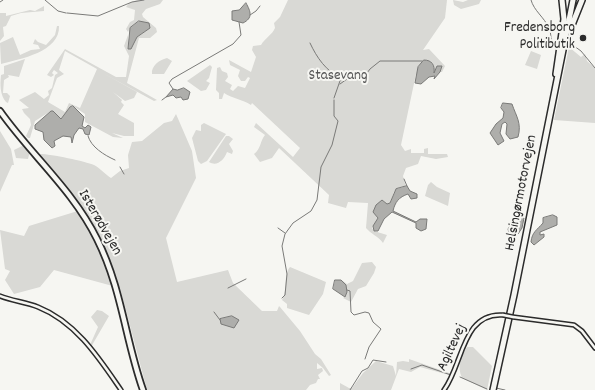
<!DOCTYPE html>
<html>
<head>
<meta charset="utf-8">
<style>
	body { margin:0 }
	canvas { display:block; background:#f6f6f2 }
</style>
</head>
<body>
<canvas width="595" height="390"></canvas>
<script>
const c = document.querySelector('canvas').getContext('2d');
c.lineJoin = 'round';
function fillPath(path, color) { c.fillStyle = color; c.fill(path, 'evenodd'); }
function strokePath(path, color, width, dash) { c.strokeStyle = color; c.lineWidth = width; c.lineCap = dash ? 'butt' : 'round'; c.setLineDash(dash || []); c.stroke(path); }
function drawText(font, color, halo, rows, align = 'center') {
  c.font = font + ' Dekko,sans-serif'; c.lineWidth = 4; c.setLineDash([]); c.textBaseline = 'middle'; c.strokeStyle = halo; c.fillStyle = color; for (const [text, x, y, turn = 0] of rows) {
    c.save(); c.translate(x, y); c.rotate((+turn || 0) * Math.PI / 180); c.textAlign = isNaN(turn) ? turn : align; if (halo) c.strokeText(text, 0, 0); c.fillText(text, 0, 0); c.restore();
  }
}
fillPath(new Path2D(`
	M137,0H163L160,4L146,9L142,14L143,17L156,28L157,32L150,38H139L127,83L157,100L154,101L101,72L137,92L134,98L125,101L113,92L122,100L121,102L124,105L118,114L134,123V136H124L112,133L123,138L113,137L85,122V114L73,106L70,107L61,120L53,111H51L35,121L30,138H28L26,136L31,125L30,119L24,113L22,109L29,108L19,100L35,92L44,99L49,95L48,91L52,88L55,75L58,73L54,70L52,73L54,75L51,77L47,75L65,49L116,77H126L129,56L124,46L128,35V48L137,37L146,31L139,21L130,28L128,32L126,29L130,22L134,20L135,10L126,7L129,3ZM65,51L97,69L80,108L69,103L65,112L48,102L57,78L64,74L59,70Z
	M288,0H447L445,18L423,50L429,49L445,66L442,72H440L442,66H437L436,73H434L433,64L430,61L416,74L401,145L405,151L411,149V153H424V149L428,148V154H447L448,157L436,159L421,156L418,164L406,168L403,176L406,187H400L394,192L390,203L387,204L383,201L375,213L378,220L372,228L374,231L387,235L383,243C378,236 371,234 366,228L368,203L348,202L346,208L328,203L329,195L279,148L272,158L260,162L254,154C261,149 260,141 265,135L254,127L256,123L293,157L300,148L252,103L251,105C242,99 233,99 224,93L222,99H219V93L216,90L217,68L220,67L222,71L227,73L228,77L225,81L232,85L230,89L233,91L238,86L245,88L250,78L248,77L245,81H241L238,76L240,70L230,65L229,60L251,72L256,57L252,50L253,46L261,45C265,38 272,35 275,28L274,23L280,17Z
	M453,0L463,2L468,0H481L479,4L461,9L454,5Z
	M44,6V11L21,13L11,16L6,26L3,27L4,36L0,41V13H6V16L30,10L35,11Z
	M57,26H59C60,52 20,59 1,64L0,43L13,37L20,55L31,50L40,49L38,45L33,44L35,39L38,42L46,45L55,35Z
	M569,47L581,57L585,54L587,61L595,68V123L554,120Z
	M531,51L541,55L537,69L525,65Z
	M167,58L172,61L164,74H152C151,66 159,60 167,58Z
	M25,59L19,77L8,75L9,77L4,80L3,93H7L10,96L8,103L6,102C0,95 0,85 1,75L4,74V66Z
	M210,65L212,67L209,78L206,81L210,83L206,90L201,91L187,81Z
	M176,114L192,151L196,178L166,238L177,282L228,270L233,283L262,311H277L279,306L280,307L300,331L315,354L321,359L331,375L329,376L323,368L317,363V369L322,368L323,371L318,375L320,379H318L316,383L310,385L306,390H147L120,288L54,270L40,287L14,294L5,280L10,271L5,269L0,230L24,236L29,226L81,210L67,188L38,154C47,153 85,161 94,165C100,168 105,174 111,178L120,171L129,168L128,155L132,142L142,141L164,123L172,121Z
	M204,123L226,134L207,161L201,164L198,161L192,138L196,130L201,131V125Z
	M0,131L11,149L14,165H12L0,192Z
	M226,136H229L233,139L229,144L233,151L232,154L227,152C224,160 217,167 209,162Z
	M24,145L30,151L28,159L16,158L14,150Z
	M431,182L437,187L450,193L448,206L425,196L428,185Z
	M372,262L376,267L374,273L366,286L358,289L351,302L343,298L345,297L346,285L342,280L347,284L353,281L362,263Z
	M290,267L326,282L323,294L309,315L287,308V304L282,300C288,290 283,275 290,267Z
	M97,310L102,311L109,316L91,347L90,345L98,327L91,317Z
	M467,347H473L492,366L487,390L462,378C457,366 460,359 467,347Z
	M409,359L452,374L446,385H444L449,375L420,367L411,372L399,369L391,390H340V383L349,388H352L363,373L376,361L393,366L396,376L397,362L403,361L409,362Z`), '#d9d9d5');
const water = new Path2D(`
	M246,3C251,12 253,18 243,23L232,20V11L239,10Z
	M139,21L149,23L150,28L137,37L131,49H128L130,28Z
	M424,60C432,60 435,65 434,73L437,66H442L440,72L434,79L435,76L429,77L421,84L415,83L418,67Z
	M184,88L190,92L188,99L183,100L181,97L176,98L173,95L166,97L173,89L177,90Z
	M503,103L512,104C516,116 522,123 518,137L510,139L506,134L507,124L505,122L502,124L500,133L504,141L498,145L490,133L496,124L503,118L504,112L501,108Z
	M73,106L84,117L82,126L85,128L88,125L91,127L89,135L85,134L83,129L79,128L74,135L72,143L71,137L63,136L54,141L55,146L52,148L44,140L43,132L35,129V125L51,111H53L61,119L70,107Z
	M407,186L410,191L417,194V198L411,199L408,194C399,197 395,202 393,211L416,222L420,219H427L426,229L421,231L416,228V223L392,212L384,219L378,231H374L373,226L378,218L373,212L376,205L382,200L387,204L390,203L396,189Z
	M553,215L557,217V225L540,232V235L544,234V237L534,245L531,242C532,232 537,230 543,223V218Z
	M520,217L524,218L522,228L518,234L509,233L508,229L514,219Z
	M335,280H341L346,285L347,292L345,297L333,289Z
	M232,316L239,320L234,328L221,324L220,319Z`);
fillPath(water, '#aeaeab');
strokePath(water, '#7a7a78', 1);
strokePath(new Path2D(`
	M45,0L58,11L66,13
	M531,0C534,11 544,17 549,28C552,34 549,41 556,45
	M0,2L3,0
	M67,13L98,16L132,2L144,0
	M250,15L256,11L260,6
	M310,43C317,58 326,71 341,78L334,98
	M574,46L581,51L595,68
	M364,77L370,69L380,61H422
	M340,84L347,79L363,77
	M173,89L169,83L172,79L233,44L241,35L239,22
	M162,100L166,97
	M88,136C91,147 104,155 115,160
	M120,167L124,174
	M404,179L407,186
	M278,228L285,233
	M228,288L246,279
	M347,290L350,291L351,312L354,315L365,312L369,313L373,322L381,329L369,347L365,359
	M282,298L285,295L287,274L282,246L285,234L293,223L311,211L317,200L321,167L332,145L338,121L334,116V100
	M214,312L220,320
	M411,369L422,365L451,375
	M460,377L487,389
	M496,388L505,390
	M350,390L362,371L368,368L373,360L386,362`), '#7a7a78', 1);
const tertiary = new Path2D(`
	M0,296C12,301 26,302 38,307C76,322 99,358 121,390
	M513,317L574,325L582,331L595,348
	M444,390C463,365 462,312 503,315`);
const trunk = new Path2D(`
	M0,111C31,155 73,190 97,239C122,289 125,339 143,390`);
const motorway = new Path2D(`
	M570,30L582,0
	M556,74L564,19L562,0
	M493,390L514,295L573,0`);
strokePath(tertiary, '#2b2b2b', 5.5);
strokePath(trunk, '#2b2b2b', 8);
strokePath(motorway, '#2b2b2b', 8);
strokePath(tertiary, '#f6f6f2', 2.5);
strokePath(trunk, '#f6f6f2', 4.5);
strokePath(motorway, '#f6f6f2', 5);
const tertiaryBridge = new Path2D(`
	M503,315L513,317`);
strokePath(tertiaryBridge, '#2b2b2b', 5.5, []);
strokePath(tertiaryBridge, '#f6f6f2', 2.5);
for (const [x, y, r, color] of [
	[583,38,4,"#2b2b2b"]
]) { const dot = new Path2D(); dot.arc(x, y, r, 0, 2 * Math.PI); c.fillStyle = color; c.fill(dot); strokePath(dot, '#f6f6f2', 1.5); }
drawText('15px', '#2b2b2b', '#f6f6f2', [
	["Fredensborg",575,29],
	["Politibutik",575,46]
], 'right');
drawText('15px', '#565656', '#f6f6f2', [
	["Stasevang",338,77]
]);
drawText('15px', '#2b2b2b', '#f6f6f2', [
	["Helsingørmotorvejen",522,193,-79],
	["Isterødvejen",99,223,60],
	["Agiltevej",453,348,-65]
]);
</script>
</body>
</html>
